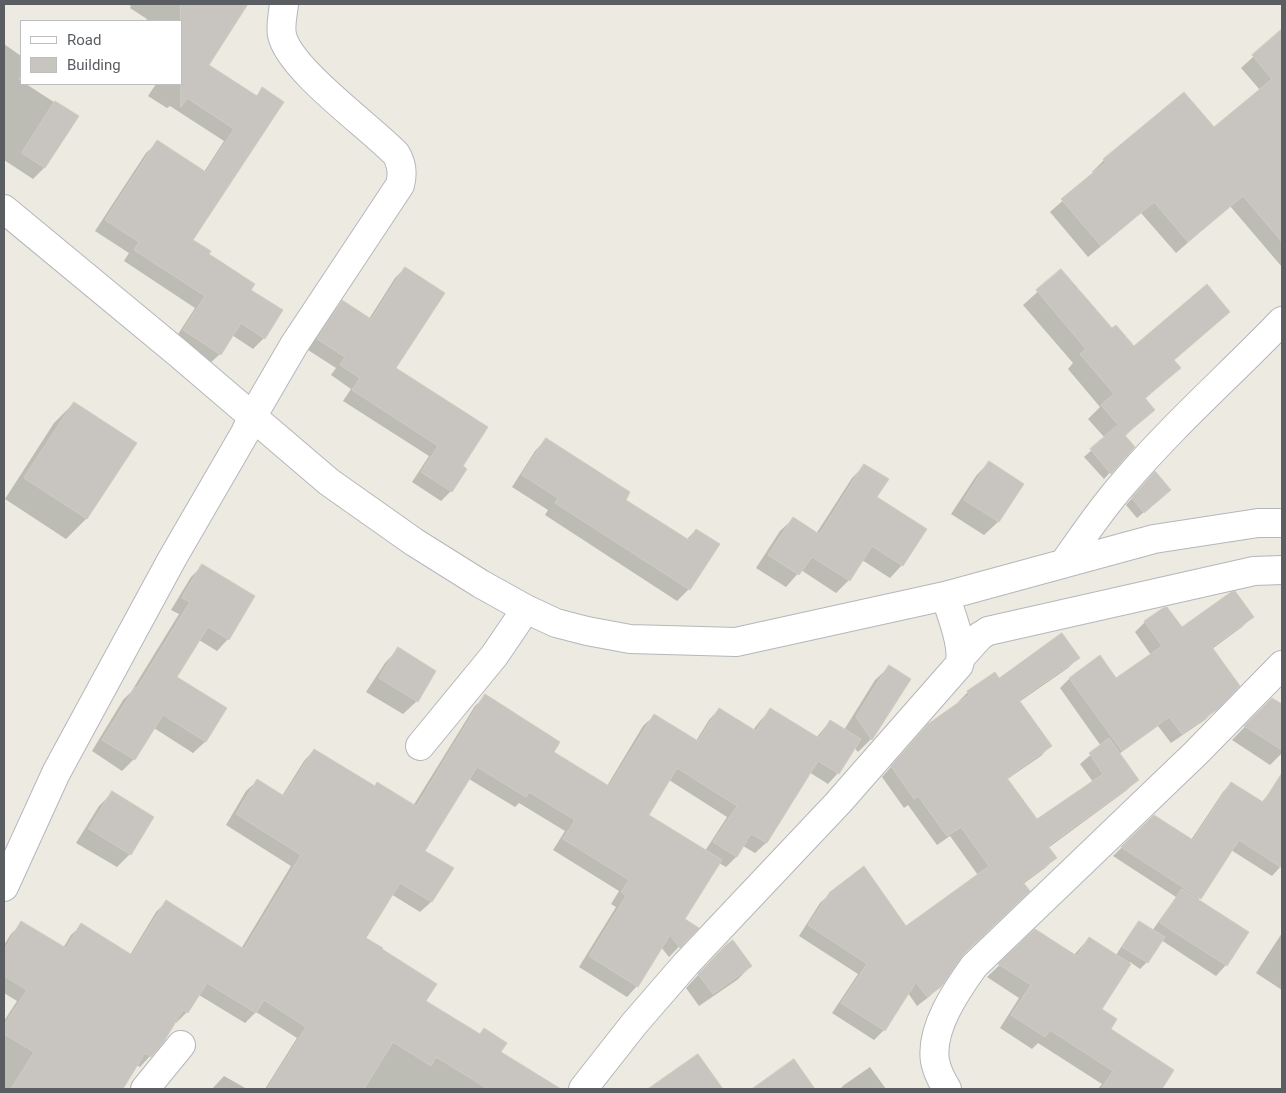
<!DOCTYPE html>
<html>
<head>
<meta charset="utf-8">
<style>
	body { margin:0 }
	#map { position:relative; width:1286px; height:1093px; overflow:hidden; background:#eceae1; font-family:Roboto,sans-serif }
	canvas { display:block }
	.frame { position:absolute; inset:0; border:5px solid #5a5d62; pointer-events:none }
	.legend { position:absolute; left:20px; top:20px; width:162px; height:65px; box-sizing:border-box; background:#fff; border:1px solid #bdbec0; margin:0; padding:6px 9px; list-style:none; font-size:15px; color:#5a5d62 }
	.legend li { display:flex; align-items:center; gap:10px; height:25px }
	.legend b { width:25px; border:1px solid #bdbec0 }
</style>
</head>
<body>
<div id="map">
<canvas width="1286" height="1093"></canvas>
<div class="frame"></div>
<ul class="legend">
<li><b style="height:6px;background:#fff"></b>Road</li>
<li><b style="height:14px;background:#c8c4bf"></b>Building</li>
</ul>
</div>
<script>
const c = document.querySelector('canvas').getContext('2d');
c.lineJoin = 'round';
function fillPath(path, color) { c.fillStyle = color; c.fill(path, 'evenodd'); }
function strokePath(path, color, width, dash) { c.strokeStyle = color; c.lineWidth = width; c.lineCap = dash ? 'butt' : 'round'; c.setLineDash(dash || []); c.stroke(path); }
fillPath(new Path2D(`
	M127,4H247L207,66L255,97L263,89L192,240L250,290L264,338L253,349L232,335L220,354L208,365L173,342L195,308L124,261L129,253L95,231L146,153L158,142L204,172L224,141L170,106L167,108L148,96L156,84H181V21H146L147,19L130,8L131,6Z
	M1276,36L1282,44V267L1230,206L1176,253L1141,213L1088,257L1050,212L1094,173L1092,172L1104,160L1213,129L1260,90L1241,68Z
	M4,44L21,56V76L19,79L21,80V84H26L77,117L44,168L33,179L4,160Z
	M405,268L394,368L461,466L451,491L441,501L412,482L429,456L343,401L351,389L331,375L336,368L308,350L333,312L343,302L369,319L395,278Z
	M1061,271L1112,330L1134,348L1229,312L1173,361L1179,368L1144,400L1153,410L1124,437L1133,447L1104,479L1084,457L1105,438L1088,419L1100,407L1068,369L1073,363L1023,305Z
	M74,403L135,443L86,519L66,539L5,499L54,423Z
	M546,439L624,500L686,540L696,530L718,544L689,589L677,601L545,515L548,510L512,487L535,451Z
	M989,462L1022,484L998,522L984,535L951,514L976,476Z
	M865,465L902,565L890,578L862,560L849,580L836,593L801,570L786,587L756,568L780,531L793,519L816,534L852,478Z
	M1149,479L1163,496L1137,518L1126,505Z
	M203,565L228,639L217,651L199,640L175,677L225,708L205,742L193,753L154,728L134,759L122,771L92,751L123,700L131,692L179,614L171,610L191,577Z
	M1252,617L1242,627L1212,649L1238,686L1206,719L1171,743L1158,726L1119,754L1137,780L1127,790L1048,848L1055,858L1045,868L1023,884L961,955L940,986L930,996L917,1006L908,993L884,1030L874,1040L832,1013L858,974L799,936L820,903L831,893L905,928L978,875L950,836L937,845L908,805L904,808L882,777L918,736L959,704L958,702L968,692L999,679L1078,658L1068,668L1019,702L1050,746L1041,756L1006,780L1036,820L1093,782L1080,764L1101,746L1060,688L1070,678L1116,680L1151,655L1135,632L1145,622L1181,628Z
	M398,649L417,701L403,714L366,692L385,663Z
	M889,667L871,739L858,752L854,747L838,773L828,784L809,772L766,843L755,853L743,846L736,857L726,867L719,863L683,920L697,928L669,957L661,947L637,986L627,997L579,967L616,907L611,904L619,891L553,850L565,831L519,803L515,807L469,779L424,851L452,868L431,902L420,912L391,894L364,938L425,1001L479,1035L484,1030L500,1053L537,1076L529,1089H265L297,1038L256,1012L245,1023L199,995L187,1012L176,1023L174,1022L150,1056L140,1067L136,1065L121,1089H4V1021L17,1001L4,993V945L11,934L22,923L63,948L71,935L82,925L130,955L156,912L166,902L241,949L291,866L226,825L246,791L257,781L282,796L304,761L314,750L374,787L377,784L413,806L475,706L486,696L552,753L607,786L643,726L654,716L696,741L709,720L719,709L753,730L760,721L770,710L816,738L830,721L844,730L875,680ZM669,780L727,817L705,851L647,815Z
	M1272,699L1282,706V739L1279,744L1282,748V753L1270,765L1232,740Z
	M1231,783L1261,803L1271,791L1282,798V865L1272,876L1231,850L1198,900L1226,965L1216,976L1161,940L1147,962L1140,969L1130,962L1100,1009L1109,1029L1173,1070L1160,1089H1098L1102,1084L1038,1043L1032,1049L1000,1028L1019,998L987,977L1035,931L1074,955L1089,938L1116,955L1133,929L1139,922L1152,931L1176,897L1113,856L1154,816L1191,840L1223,792Z
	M112,793L130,854L117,867L76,843L99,806Z
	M1282,933V990L1256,973Z
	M712,960L751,966L737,980L699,1006L686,988Z
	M697,1056L721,1089H654L664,1079Z
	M870,1067L886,1089H840L844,1085Z
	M224,1076L247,1089H212Z`), '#0003');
const building = new Path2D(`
	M181,4H248L209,65L257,96L262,87L284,102L193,240L211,251L209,254L255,284L251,290L283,310L265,339L241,323L221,355L183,330L205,296L134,250L139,242L105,220L157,140L206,172L234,129L187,98L181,107Z
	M1282,29V242L1243,196L1188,242L1154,202L1101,246L1061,199L1106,162L1103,159L1184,92L1214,127L1272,79L1252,55Z
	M55,101L79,116L45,168L22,153Z
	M405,267L445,293L396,368L488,427L463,466L467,469L452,492L421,472L438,446L352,390L360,378L340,365L345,357L317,339L342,300L371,319Z
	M1061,269L1112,328L1116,325L1134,346L1207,284L1230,312L1174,360L1181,368L1145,398L1155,410L1126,434L1101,405L1114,394L1080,354L1086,349L1036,290Z
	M74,402L137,443L87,519L24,478Z
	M1117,426L1135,447L1111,474L1090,449Z
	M546,438L630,492L626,500L689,540L696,529L720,544L690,590L555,503L558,498L522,475Z
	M989,461L1024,484L999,522L964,500Z
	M864,464L889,479L877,497L927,529L903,566L872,546L850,581L812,557L799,575L768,555L793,517L819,534Z
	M1155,471L1171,490L1144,513L1132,498Z
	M202,564L255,596L229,640L208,627L177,677L227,708L206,742L163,715L135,760L102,740L135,687L137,688L190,602L182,598Z
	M1235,591L1254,617L1212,647L1240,686L1218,709L1182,734L1169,717L1122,751L1069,678L1100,655L1116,678L1162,646L1144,621L1163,608L1167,607L1182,627L1231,592Z
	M1062,633L1080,658L1019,700L1052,746L1007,778L1037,819L1103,774L1089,753L1109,738L1139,780L1048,846L1057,858L1023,882L1030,891L963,955L941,987L927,997L916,982L885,1031L841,1003L867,964L808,925L830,892L864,866L906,926L989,866L961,827L947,836L918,796L914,799L891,766L928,724L969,695L967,691L995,672L999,678Z
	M398,647L436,671L418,702L379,678Z
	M889,665L911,679L872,740L856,717Z
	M485,694L560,742L554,752L609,786L654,714L698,741L719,708L756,731L770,708L819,738L830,720L861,739L839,774L818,761L767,843L751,834L737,857L713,842L737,806L677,768L649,815L722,860L685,919L699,928L680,948L670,935L638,987L589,956L626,896L621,892L629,880L563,839L575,820L529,792L526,797L477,767L425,851L454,868L432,902L400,883L366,938L383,948L382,949L437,984L426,1001L480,1034L484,1028L507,1043L501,1052L561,1089H488L436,1057L431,1066L393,1042L364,1089H267L306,1027L264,1000L256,1013L207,983L188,1013L183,1010L163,1043L151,1057L145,1053L123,1089H11L34,1052L4,1034V1025L27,990L4,976V950L21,921L66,948L81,923L132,955L166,900L244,949L301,855L236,814L257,779L284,796L314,749L375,786L377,782L416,806Z
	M1272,698L1282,704V750L1244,726Z
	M1282,773V868L1239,840L1201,899L1121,847L1154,815L1193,840L1231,782L1263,802Z
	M112,791L154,817L131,855L89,829Z
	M1182,889L1249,932L1227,966L1160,923Z
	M1139,921L1165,937L1148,963L1122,947Z
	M1035,929L1077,956L1089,937L1131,964L1102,1009L1117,1019L1111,1029L1174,1070L1162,1089H1101L1113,1071L1050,1030L1045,1037L1011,1015L1031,985L998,964Z
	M733,940L752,966L713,994L698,974L726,945Z
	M698,1054L723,1089H648Z
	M794,1059L815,1089H752Z`);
fillPath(building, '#c8c4bf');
strokePath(building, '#d0ccc0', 1);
const minor = new Path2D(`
	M4,209L178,353L329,482L414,542L481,584L526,609L556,623L587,631L630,639L736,642L945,596L1154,539L1258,523H1282
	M1064,563C1083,536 1101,509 1123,484C1172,426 1229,376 1282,321
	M961,657L980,636L988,631L1254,571L1282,570
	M420,746L494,656L526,609
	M4,887L56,773L172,559L245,433L252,417L294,345L400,185C403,174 402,164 396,154C369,126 289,69 282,35C280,25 283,14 284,4
	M145,1089L181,1045
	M583,1089L634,1024L686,964L838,803L959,665C965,648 951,613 945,596
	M947,1089C942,1081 937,1071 935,1061C930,1029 956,991 974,966L1196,753L1282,665`);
strokePath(minor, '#b4b7bb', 30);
strokePath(minor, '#fff', 28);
</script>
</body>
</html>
